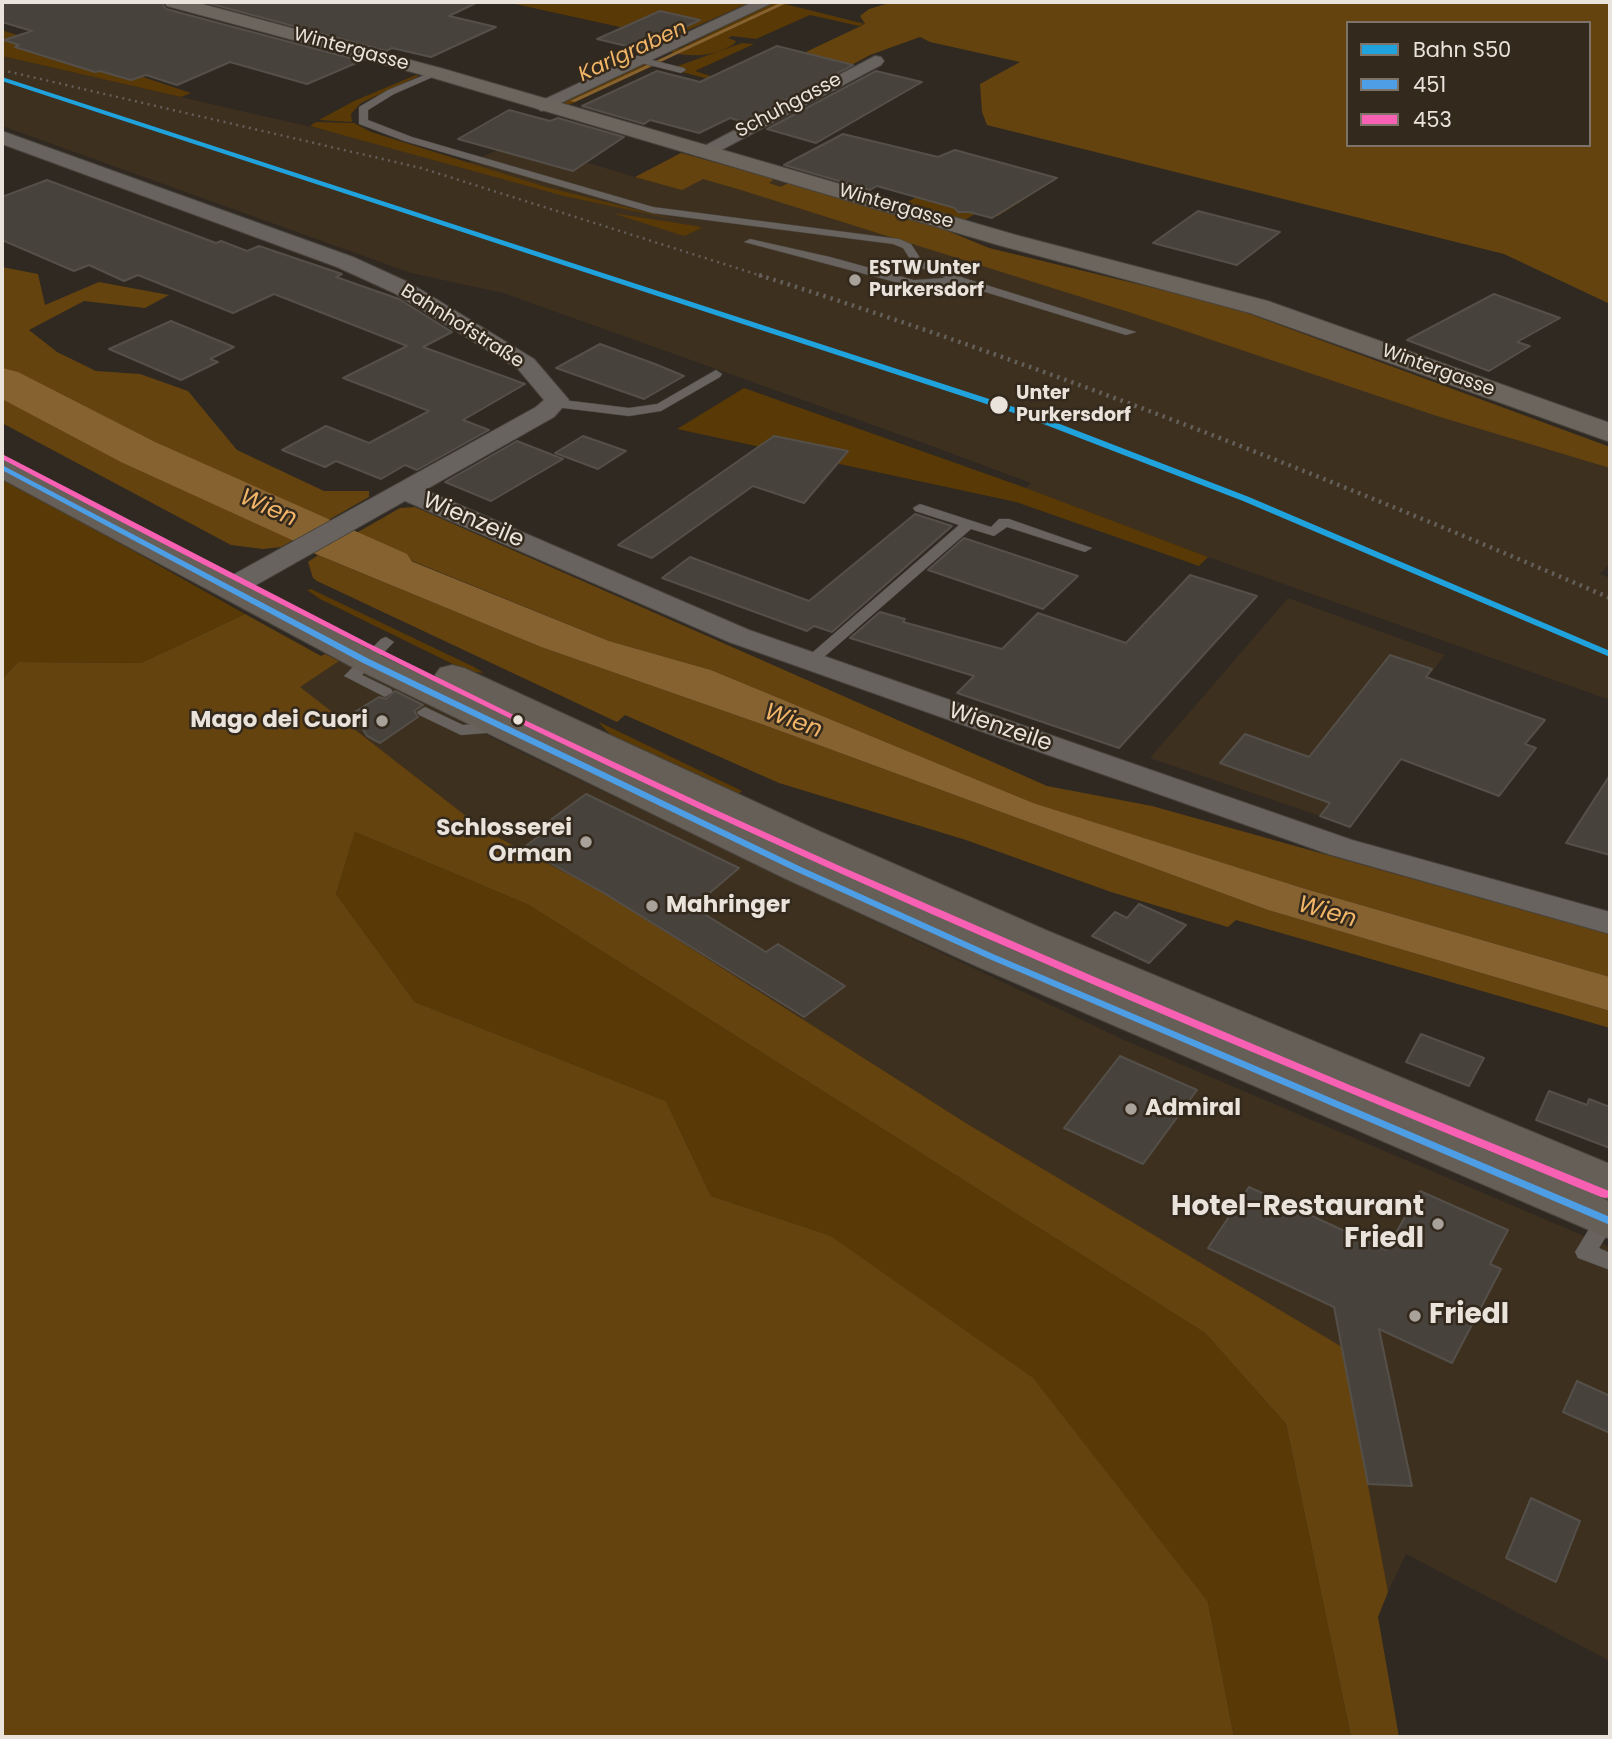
<!DOCTYPE html>
<html>
<head>
<meta charset="utf-8">
<style>
	body { margin:0 }
	#map { position:relative; width:1612px; height:1739px; overflow:hidden; background:#2f2922; font-family:Poppins,sans-serif }
	canvas { display:block }
	.frame { position:absolute; inset:0; border:4px solid #eae3db; pointer-events:none }
	.legend { position:absolute; left:1346px; top:21px; width:245px; height:126px; box-sizing:border-box; background:#34291d; border:2px solid #7d7369; margin:0; padding:9px 12px; list-style:none; font-size:21px; color:#eae3db }
	.legend li { display:flex; align-items:center; gap:14px; height:35px }
	.legend b { width:35px; border:2px solid #7d7369 }
</style>
</head>
<body>
<div id="map">
<canvas width="1612" height="1739"></canvas>
<div class="frame"></div>
<ul class="legend">
<li><b style="height:9px;background:#20a3dd"></b>Bahn S50</li>
<li><b style="height:9px;background:#4d9ee5"></b>451</li>
<li><b style="height:9px;background:#f860b3"></b>453</li>
</ul>
</div>
<script>
const c = document.querySelector('canvas').getContext('2d');
c.lineJoin = 'round';
function fillPath(path, color) { c.fillStyle = color; c.fill(path, 'evenodd'); }
function strokePath(path, color, width, dash) { c.strokeStyle = color; c.lineWidth = width; c.lineCap = dash ? 'butt' : 'round'; c.setLineDash(dash || []); c.stroke(path); }
function drawText(font, color, halo, rows, align = 'center') {
  c.font = font + ' Poppins,sans-serif'; c.lineWidth = 5; c.setLineDash([]); c.textBaseline = 'middle'; c.strokeStyle = halo; c.fillStyle = color; for (const [text, x, y, turn = 0] of rows) {
    c.save(); c.translate(x, y); c.rotate((+turn || 0) * Math.PI / 180); c.textAlign = isNaN(turn) ? turn : align; if (halo) c.strokeText(text, 0, 0); c.fillText(text, 0, 0); c.restore();
  }
}
fillPath(new Path2D(`
	M2,56L346,135L460,166L503,148L565,156L635,177L681,153L943,229L989,248L1228,306L1610,447V563L1600,574L1610,578V700L1208,557L1026,488L1031,483L929,445L503,293L411,273L2,126Z
	M1288,598L1445,655L1320,816L1150,758Z
	M339,661L521,752L1124,1040L1610,1247V1661L1406,1554L1388,1592L1341,1347L969,1125L604,893L484,830L299,687Z`), '#3e301f');
fillPath(new Path2D(`
	M506,2H751L670,38Z
	M774,2H789L785,4L865,24L859,26L810,15L756,39L732,36L728,38L736,41L734,44C713,57 690,58 666,51L681,48Z
	M2,30L191,93L181,97L2,56Z
	M742,43L754,44L695,71L763,93L678,71L675,67Z
	M642,63L655,65L569,105L558,101Z
	M416,75L419,76L361,103L351,114L352,122L319,120L354,101Z
	M316,122L354,123L371,132L546,187L673,219L564,196L310,126Z
	M1058,178L998,216L980,211L965,220L906,203L916,197L933,202L1009,207Z
	M612,213L696,226L702,228L684,236Z
	M744,388L1026,488L1208,557L1199,566L1016,502L677,429Z
	M2,477L245,614L141,663L18,662L2,679Z
	M311,589L474,667L484,673L467,671L320,599L307,590Z
	M599,722L742,791L736,796C704,781 617,750 599,722Z
	M355,832L529,905L1205,1333L1286,1424L1351,1737H1234L1208,1602L829,1235L711,1196L666,1101L415,1002L336,894Z
	M958,923H964L1248,1050L1246,1053L956,925Z`), '#593905');
fillPath(new Path2D(`
	M912,2H1610V304L1504,254L987,125L982,112L980,84L1020,62L930,42L920,37L870,55L807,89L829,60L805,53L808,51L865,24L860,16L869,9L886,4ZM1348,23H1589V145H1348Z
	M681,153L774,179L769,183L781,187L788,183L943,229L989,248L1228,306L1610,447V468L1437,416L1132,313L741,190L703,179L682,190L635,177Z
	M2,267L38,274L45,305L99,282L169,295L145,308L84,301L29,330L57,352L96,371L140,374L188,391L237,450L324,491H369V497L281,547L263,549L231,545L2,423Z
	M415,507L1047,786L1152,806L1610,934V977L1309,890L1032,803L711,670L609,641L351,536L400,508Z
	M318,555L541,647L764,725L1268,910L1610,1011V1028L1236,920L1228,927L1111,892L966,840L779,783L625,715L617,722L317,581L313,578L308,562Z
	M245,614L321,656L325,654L339,661L300,687L484,830L604,893L969,1125L1342,1347L1388,1592L1378,1617L1399,1737H1351L1286,1424L1205,1333L529,905L355,832L336,894L415,1002L666,1101L711,1196L829,1235L1033,1378L1208,1602L1234,1737H2V679L18,662L141,663Z`), '#65430e');
fillPath(new Path2D(`
	M339,532L609,641L711,670L1033,803L1309,890L1610,977V1011L1268,910L764,725L541,647L306,550Z`), '#876231');
fillPath(new Path2D(`
	M782,2H789L575,102L570,101Z`), '#876231');
fillPath(new Path2D(`
	M2,368L18,372L155,442L407,554L414,565L407,576L389,580L371,576L121,462L2,399Z`), '#876231');
const building = new Path2D(`
	M2,2H161L166,9L361,61L307,84L230,62L177,85L146,75L131,80L100,71L95,72L15,47L19,45L4,40L32,31L2,22Z
	M204,2H478L449,16L496,27L431,57L392,48L386,51Z
	M660,11L700,20L639,49L597,39Z
	M777,46L853,65L744,122L730,118L699,133L650,120L644,124L582,106L657,71L700,82Z
	M876,71L922,82L816,143L767,129Z
	M509,110L550,121L558,118L624,137L573,171L458,139Z
	M843,134L938,157L955,150L1057,178L992,218L969,212H958L955,208L877,186L870,190L784,165Z
	M47,180L216,243L221,241L247,251L259,246L342,274L336,277L399,299L452,332L423,347L525,384L463,420L489,430L417,470L405,465L381,479L336,461L325,467L282,450L326,426L369,443L429,411L343,378L407,346L274,294L233,313L138,275L124,281L89,265L74,271L2,240V197Z
	M1198,211L1280,232L1237,265L1153,243Z
	M1494,294L1560,318L1517,342L1530,346L1489,371L1407,340Z
	M171,321L234,347L210,359L218,362L181,380L109,349Z
	M600,344L655,364L684,376L644,399L556,368Z
	M583,436L626,451L598,469L555,453Z
	M774,436L848,451L804,503L753,486L652,558L618,545Z
	M517,441L563,459L491,501L445,482Z
	M915,514L952,526L832,632L814,626L807,631L662,578L690,557L809,601Z
	M964,538L1078,576L1043,609L928,570Z
	M1190,575L1257,596L1119,748L957,693L974,676L850,638L880,612L905,619L903,622L1002,649L1038,613L1126,643Z
	M1390,655L1432,669L1426,677L1545,720L1525,744L1536,748L1499,796L1401,759L1350,827L1320,816L1330,803L1220,763L1245,734L1309,757Z
	M395,691L423,705L414,711L418,717L380,743L367,736L353,713L379,697L386,699Z
	M1610,775V855L1566,843Z
	M586,794L739,868L693,907L766,952L778,944L845,986L804,1017L604,893L523,848L555,824L549,821Z
	M1139,904L1186,925L1149,963L1092,936L1115,912L1127,918Z
	M1421,1034L1484,1058L1469,1086L1406,1062Z
	M1120,1056L1197,1090L1143,1164L1064,1128Z
	M1549,1091L1587,1105L1589,1099L1610,1107V1148L1536,1120Z
	M1249,1187L1386,1250L1420,1191L1508,1230L1490,1264L1501,1269L1452,1363L1379,1329L1412,1486L1368,1484L1334,1307L1208,1248Z
	M1577,1381L1610,1396V1433L1563,1412Z
	M1531,1498L1580,1521L1556,1582L1506,1558Z`);
fillPath(building, '#48423c');
strokePath(building, '#544f49', 2);
const lane = new Path2D(`
	M640,57L684,68L686,70L681,73L637,62L635,60Z
	M434,71L442,73L394,94L368,110V120L412,137L653,207L899,239L911,244L922,261L964,278L1136,332L1126,335L959,284L914,287L744,242L750,239L830,257L914,280L945,278L914,265L903,248L893,244L652,213L404,141L359,124V107L388,90Z
	M716,370L722,374L720,377L661,411L629,416L555,407L549,403L555,399L629,408L657,404Z
	M920,504L991,527L999,519H1009L1092,548L1085,552L1007,527L994,536L971,529L816,664H806L803,661L806,658L959,525L915,511L913,508Z
	M386,637L394,642L362,675L391,689L393,692L385,697L344,676L381,639Z
	M425,707L463,725L497,722L535,709L543,714L541,717L499,732L461,735L419,715L417,712Z
	M1610,1204V1230L1599,1248L1610,1253V1270L1578,1258L1575,1252L1603,1206Z`);
const street = new Path2D(`
	M753,2H774L548,109L541,111L532,105Z
	M875,56L881,57L884,61L881,65L710,156H696L693,152Z
	M2,131L353,257L410,283L534,359L569,400L554,417L425,490L749,630L1352,840L1610,912V934L1328,854L729,642L405,501L240,594L230,596L220,594L216,588L220,582L536,407L544,400L518,369L394,293L337,267L2,144Z`);
const secondary = new Path2D(`
	M164,2H195L444,69L1016,235L1268,301L1610,423V442L1250,313L998,245L430,77L167,6Z`);
const primary = new Path2D(`
	M2,458L12,461L378,654L812,860L1004,946L1534,1170L1020,949L795,848L440,682L435,675L440,668L452,665L464,668L821,832L1048,931L1610,1164V1200L1598,1196L1610,1202V1239L976,966L784,878L354,668L2,479Z`);
strokePath(lane, '#48443d', 1);
strokePath(street, '#48443d', 2);
strokePath(secondary, '#48443d', 2);
strokePath(primary, '#48443d', 2);
fillPath(lane, '#68635e');
fillPath(street, '#68635e');
fillPath(secondary, '#6b655e');
fillPath(primary, '#665f57');
strokePath(new Path2D(`
	M2,70L421,168L765,277`), '#645f59', 2.5, [2, 4.5]);
strokePath(new Path2D(`
	M759,275C1049,367 1331,478 1610,598`), '#645f59', 4.5, [2.5, 5]);
fillPath(new Path2D(`
	M2,465L369,659L801,867L993,954L1610,1217V1225L987,958L795,871L363,663L2,470Z`), '#4d9ee5');
fillPath(new Path2D(`
	M2,454L368,643L516,716L716,810L842,867L1097,978L1352,1086L1609,1191L1610,1194L1609,1197L1605,1198L1601,1197C1301,1073 1001,949 706,812C468,701 234,582 2,459Z`), '#f860b3');
fillPath(new Path2D(`
	M2,77L1026,411L1249,497L1610,651V657L1243,501L1020,415L2,81Z`), '#20a3dd');
for (const [x, y, r, color] of [
	[855,280,7,"#a9a29a"],
	[999,405,10,"#eae3db"],
	[518,720,6,"#eae3db"],
	[382,721,7,"#a9a29a"],
	[586,842,7,"#a9a29a"],
	[652,906,7,"#a9a29a"],
	[1131,1109,7,"#a9a29a"],
	[1438,1224,7,"#a9a29a"],
	[1415,1316,7,"#a9a29a"]
]) { const dot = new Path2D(); dot.arc(x, y, r, 0, 2 * Math.PI); c.fillStyle = color; c.fill(dot); strokePath(dot, '#34291d', 2.5); }
drawText('19px', '#eae3db', '#34291d', [
	["Wintergasse",351,50,15],
	["Schuhgasse",789,106,-28],
	["Wintergasse",896,207,16],
	["Bahnhofstraße",462,327,32],
	["Wintergasse",1438,371,20]
]);
drawText('bold 19px', '#eae3db', '#34291d', [
	["ESTW Unter",869,269],
	["Purkersdorf",869,291]
], 'left');
drawText('bold 19px', '#eae3db', '#34291d', [
	["Unter",1016,394],
	["Purkersdorf",1016,416]
], 'left');
drawText('italic 21px', '#f1b568', '#34291d', [
	["Karlgraben",633,52,-25]
]);
drawText('23px', '#eae3db', '#34291d', [
	["Wienzeile",473,521,23],
	["Wienzeile",1000,728,19]
]);
drawText('bold 23px', '#eae3db', '#34291d', [
	["Mago dei Cuori",368,721],
	["Schlosserei",572,829],
	["Orman",572,855],
	["Mahringer",666,906,"left"],
	["Admiral",1145,1109,"left"]
], 'right');
drawText('italic 24px', '#f1b568', '#34291d', [
	["Wien",268,509,24],
	["Wien",793,722,20],
	["Wien",1327,913,16]
]);
drawText('bold 28px', '#eae3db', '#34291d', [
	["Hotel-Restaurant",1424,1208],
	["Friedl",1424,1240],
	["Friedl",1429,1316,"left"]
], 'right');
</script>
</body>
</html>
